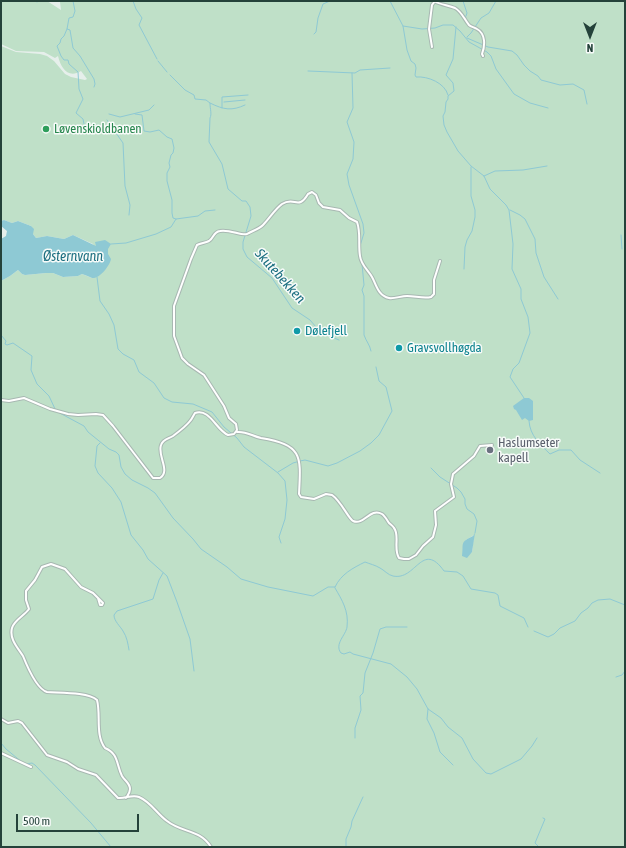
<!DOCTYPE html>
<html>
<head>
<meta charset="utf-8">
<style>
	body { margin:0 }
	#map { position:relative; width:626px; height:848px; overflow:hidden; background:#e6efeb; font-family:"Asap Condensed",sans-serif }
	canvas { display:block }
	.frame { position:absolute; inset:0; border:2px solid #24423a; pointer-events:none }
	.north { position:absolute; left:570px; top:16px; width:40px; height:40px; -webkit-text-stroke:3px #f7fbf9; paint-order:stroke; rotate:180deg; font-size:11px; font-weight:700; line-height:16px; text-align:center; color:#24423a }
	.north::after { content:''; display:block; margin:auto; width:14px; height:18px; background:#24423a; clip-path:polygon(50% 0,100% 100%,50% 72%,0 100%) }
	.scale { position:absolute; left:16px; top:814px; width:123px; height:18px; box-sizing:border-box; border:2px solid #24423a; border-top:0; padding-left:5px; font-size:12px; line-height:14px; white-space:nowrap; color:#24423a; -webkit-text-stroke:3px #f7fbf9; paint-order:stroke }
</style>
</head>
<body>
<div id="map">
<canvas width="626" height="848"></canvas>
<div class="frame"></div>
<div class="north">N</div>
<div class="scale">500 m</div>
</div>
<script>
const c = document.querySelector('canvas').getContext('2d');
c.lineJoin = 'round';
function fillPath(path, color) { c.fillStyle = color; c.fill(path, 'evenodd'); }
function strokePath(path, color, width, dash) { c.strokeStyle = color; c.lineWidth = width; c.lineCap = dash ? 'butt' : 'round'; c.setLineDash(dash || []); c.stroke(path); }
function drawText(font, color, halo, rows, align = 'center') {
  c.font = font + ' "Asap Condensed",sans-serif'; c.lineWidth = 3; c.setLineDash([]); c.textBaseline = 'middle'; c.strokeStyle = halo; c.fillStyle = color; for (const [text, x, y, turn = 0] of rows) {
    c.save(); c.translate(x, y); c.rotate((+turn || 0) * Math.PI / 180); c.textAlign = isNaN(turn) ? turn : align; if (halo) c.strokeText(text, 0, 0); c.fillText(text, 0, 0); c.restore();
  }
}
fillPath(new Path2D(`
	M1,1H47L61,10L60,2L58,1H625V847H1V281L10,276L18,270L22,274L25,275L46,273H53L63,277L78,276L82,274L92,278L108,254V249L97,245V247L94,246L93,244L73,235L64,239L47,236L36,238L33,234L31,226L18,221L12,223L4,220L1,221V46L16,52L40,54L47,56L54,61L65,74L71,77L85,80L87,79L81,71C68,79 61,68 58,56L55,58L44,52L16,51L1,44ZM474,535L472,552L463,554L466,540Z`), '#bfe0c8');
fillPath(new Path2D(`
	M4,220L12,223L18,221L31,226L34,229L33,234L36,238L47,236L64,239L73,235L96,246L95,242L105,240L111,244L108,249V254L111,259C110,265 100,279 92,278C89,277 86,275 82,274L78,276L63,277L53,273H46L25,275L22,274L18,270L10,276L1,281V239L6,236L7,231L1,226V221Z
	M524,398H529L533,401V420L529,421L525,418L522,420L516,410L514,409L513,406Z
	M475,533L472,552L467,558L462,556C464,543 459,543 473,536Z`), '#8ec9d4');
strokePath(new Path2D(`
	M37,1V2
	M73,1L75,11L73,17L69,18L67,29L70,30L73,48L80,56L94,79L95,84L94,87
	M133,1L136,9L142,18L139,25L157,59
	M390,1L403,26L407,50L411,61L415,64L416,68L415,75L416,77C428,76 445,83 448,95
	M463,1L467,13L466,16
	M451,6L458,9
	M462,13L466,17
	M403,26L422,29L435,28L443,25H453L460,31L469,42L487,52L491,56L496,69L514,94L530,103L548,108
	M456,27L453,59L446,75L453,83L454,91L448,96V99L446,102L445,112L443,116L444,125L447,132L458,151L471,166L484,176L490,189L506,205L509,210L513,244L512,269L521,289V299L528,317L530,333L519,363L513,369L510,377L524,398
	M67,29L64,36L61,39L60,43L57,46L61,56L64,60H68L69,64L78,72L79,89L83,99L76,113L83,119L84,124
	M314,34L316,32L318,18L323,4L330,1
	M467,37L471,33L481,18L489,13L496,1
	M467,38L488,47L512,51L517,55L524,65L530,71L538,76L541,80L560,85L573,84L584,90L587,104
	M158,61L167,72
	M308,71L355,73L360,70L390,68
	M352,73L353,108L347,122L354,142L353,159L347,174L349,185L363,224L364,233L360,246
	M170,75L185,90L194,95L195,99L206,100L210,103C210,109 212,114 210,118L209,142L222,164L228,189L242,201H246L250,207L251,216L243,242V249L247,257L272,278L292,308L310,320L316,327L324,334L339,340
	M224,102L245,100
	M210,103C224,110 232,111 245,105
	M222,108V97L248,95
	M109,114L120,117L149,110L154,105
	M135,114L142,115L144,131L150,132L159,130L167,137L172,139L174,148L173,153L171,155L169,163L170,167L167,173V181L172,200V213L173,218L176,219
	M107,120L123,143L125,186L130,205L129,215
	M484,176L495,171L523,170L547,166
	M510,210L520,215L525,219L535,239L536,253L544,277L558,299
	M621,235L622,249
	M111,244L126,243L156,234L171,227L176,219L198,216L205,211L215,210
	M362,264L364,285L362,290L364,296V335C366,341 370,345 371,351
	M464,269L465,247L467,240L472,231L475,217V210L471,196V167
	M97,277L100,301L109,314L114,325L118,349L123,354L134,360L139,372L154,383L164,398L172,402L193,404L212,412L224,427L237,438L244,447L278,473L285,481L287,500L285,519L279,537L281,543
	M1,335L6,341L5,344L7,345L13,343L32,356L31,370L37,384L49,396L56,411L84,426L88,432L109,449L116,452L119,455L121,467L125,474L132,480L148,488L155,493L173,518L193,539L201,549L227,567L241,579L268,587L313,596L328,587H335
	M529,421C530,436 540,444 550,454L559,450H571L580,460L600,473
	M100,443L97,446L95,466L98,473L112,488L121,502L131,535L143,550L148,559L167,576L177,602L190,639L194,671
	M431,468L440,477L457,488L461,492L465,499V504L467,509L474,514L477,521L475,533
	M278,472L293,463L300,461L305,460L328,466L337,463L360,451L371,443L379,435L392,411L386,387L379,381L376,367
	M335,587C341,574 353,568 365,562C370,564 375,565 380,568C384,570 388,575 393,576C416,581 422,540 444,571L457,572L463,576L471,589L495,593L498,595L500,606L524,618L528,627
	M335,588C342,600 349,611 347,627C346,635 334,644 341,653L344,654L350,652L353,654L391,664L407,677L417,689L428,709L441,718L448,727L462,738L473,759L486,773L491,774L521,759L532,746L537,738
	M534,631L548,637L554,634L560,628L575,621L581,613L588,608L592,603L598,600L610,599L625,605
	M129,650C128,644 127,637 123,631C120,626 114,621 114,615L117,611L153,599L159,580L163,573
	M616,677L622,675L625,671
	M428,709L427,719L434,733L440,752L453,765
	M355,738V728L361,710L360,696L363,693L365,673L373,653L380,629L386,627H407
	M1,743L6,749L23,763
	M26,764L32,763L35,765L91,823L111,847
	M346,847V839L351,827L352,821L363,797
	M539,847L535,843L545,819L543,818`), '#8ec9d4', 1);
const minor = new Path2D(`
	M434,1C441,5 448,5 455,8C462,12 464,19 469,25C471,27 474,27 477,29C486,34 485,46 482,54L483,56
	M432,47L429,29L432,5L435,1
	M1,400L9,401L24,398L50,409L68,414L78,415L96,414L103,415L113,426L153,478H160C171,471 157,456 161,445C163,439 168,439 173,436C177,433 187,425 190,421C192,419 193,416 195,413C210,408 216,430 228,435L234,434L237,430L236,424L229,418L224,406L204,375L188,364L182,358L174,336V306L191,259L197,245C201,243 205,243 209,241C214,238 213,232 220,231C229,229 242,236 247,234C252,231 259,229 263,225C269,219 275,209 282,204C295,196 298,211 308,194L312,192L316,195L319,203L323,207L340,210L349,218L357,222C361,233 358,244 360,256C361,265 368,270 372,277C376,284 378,296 389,298C394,299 401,296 407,296C415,296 424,299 431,297L434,294V280L440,261
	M237,432C246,431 252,436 261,438C303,445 301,456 299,494L301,497L314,499L326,494L332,495C341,501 348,518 353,521C364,526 370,507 382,514C385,516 387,520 389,523C391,525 393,526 394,528C400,535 393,549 399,558L404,559H409L416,555L423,546L433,537L436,525L435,511L454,497L451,484L453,474L474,456L480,446L492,445
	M98,598L100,605H102L103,603L93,593L81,587L65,569L51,564L42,567L35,580L26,591V600L29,609C24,616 14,620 12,628C9,639 18,648 23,656C27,666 37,689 47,692C60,693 88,692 97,700C101,715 95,735 105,748C119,754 116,764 122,776C125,781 130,783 130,789C130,793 128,795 126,798
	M1,719L8,723L18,721L22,723L47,755L67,762L78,769L96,775L118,798C125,799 132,794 139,797C151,802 157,814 167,821C182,833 200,829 211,847
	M1,753L31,767`);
strokePath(minor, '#a8b8b2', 4);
strokePath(minor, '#fff', 2);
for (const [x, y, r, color] of [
	[46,129,4,"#2e9e5b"],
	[297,331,4,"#0f9aa8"],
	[399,348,4,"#0f9aa8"],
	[490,450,4,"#6b7280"]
]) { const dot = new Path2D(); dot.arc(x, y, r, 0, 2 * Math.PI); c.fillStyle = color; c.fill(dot); strokePath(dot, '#f7fbf9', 1.5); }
drawText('13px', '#27864d', '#f7fbf9', [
	["Løvenskioldbanen",54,129]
], 'left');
drawText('13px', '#0d838f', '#f7fbf9', [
	["Dølefjell",305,331],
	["Gravsvollhøgda",407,348]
], 'left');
drawText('13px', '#5b616d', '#f7fbf9', [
	["Haslumseter",498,443],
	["kapell",498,458]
], 'left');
drawText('italic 14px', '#1c6f80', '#f7fbf9', [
	["Østernvann",73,257],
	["Skutebekken",280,276,48]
]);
</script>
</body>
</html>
